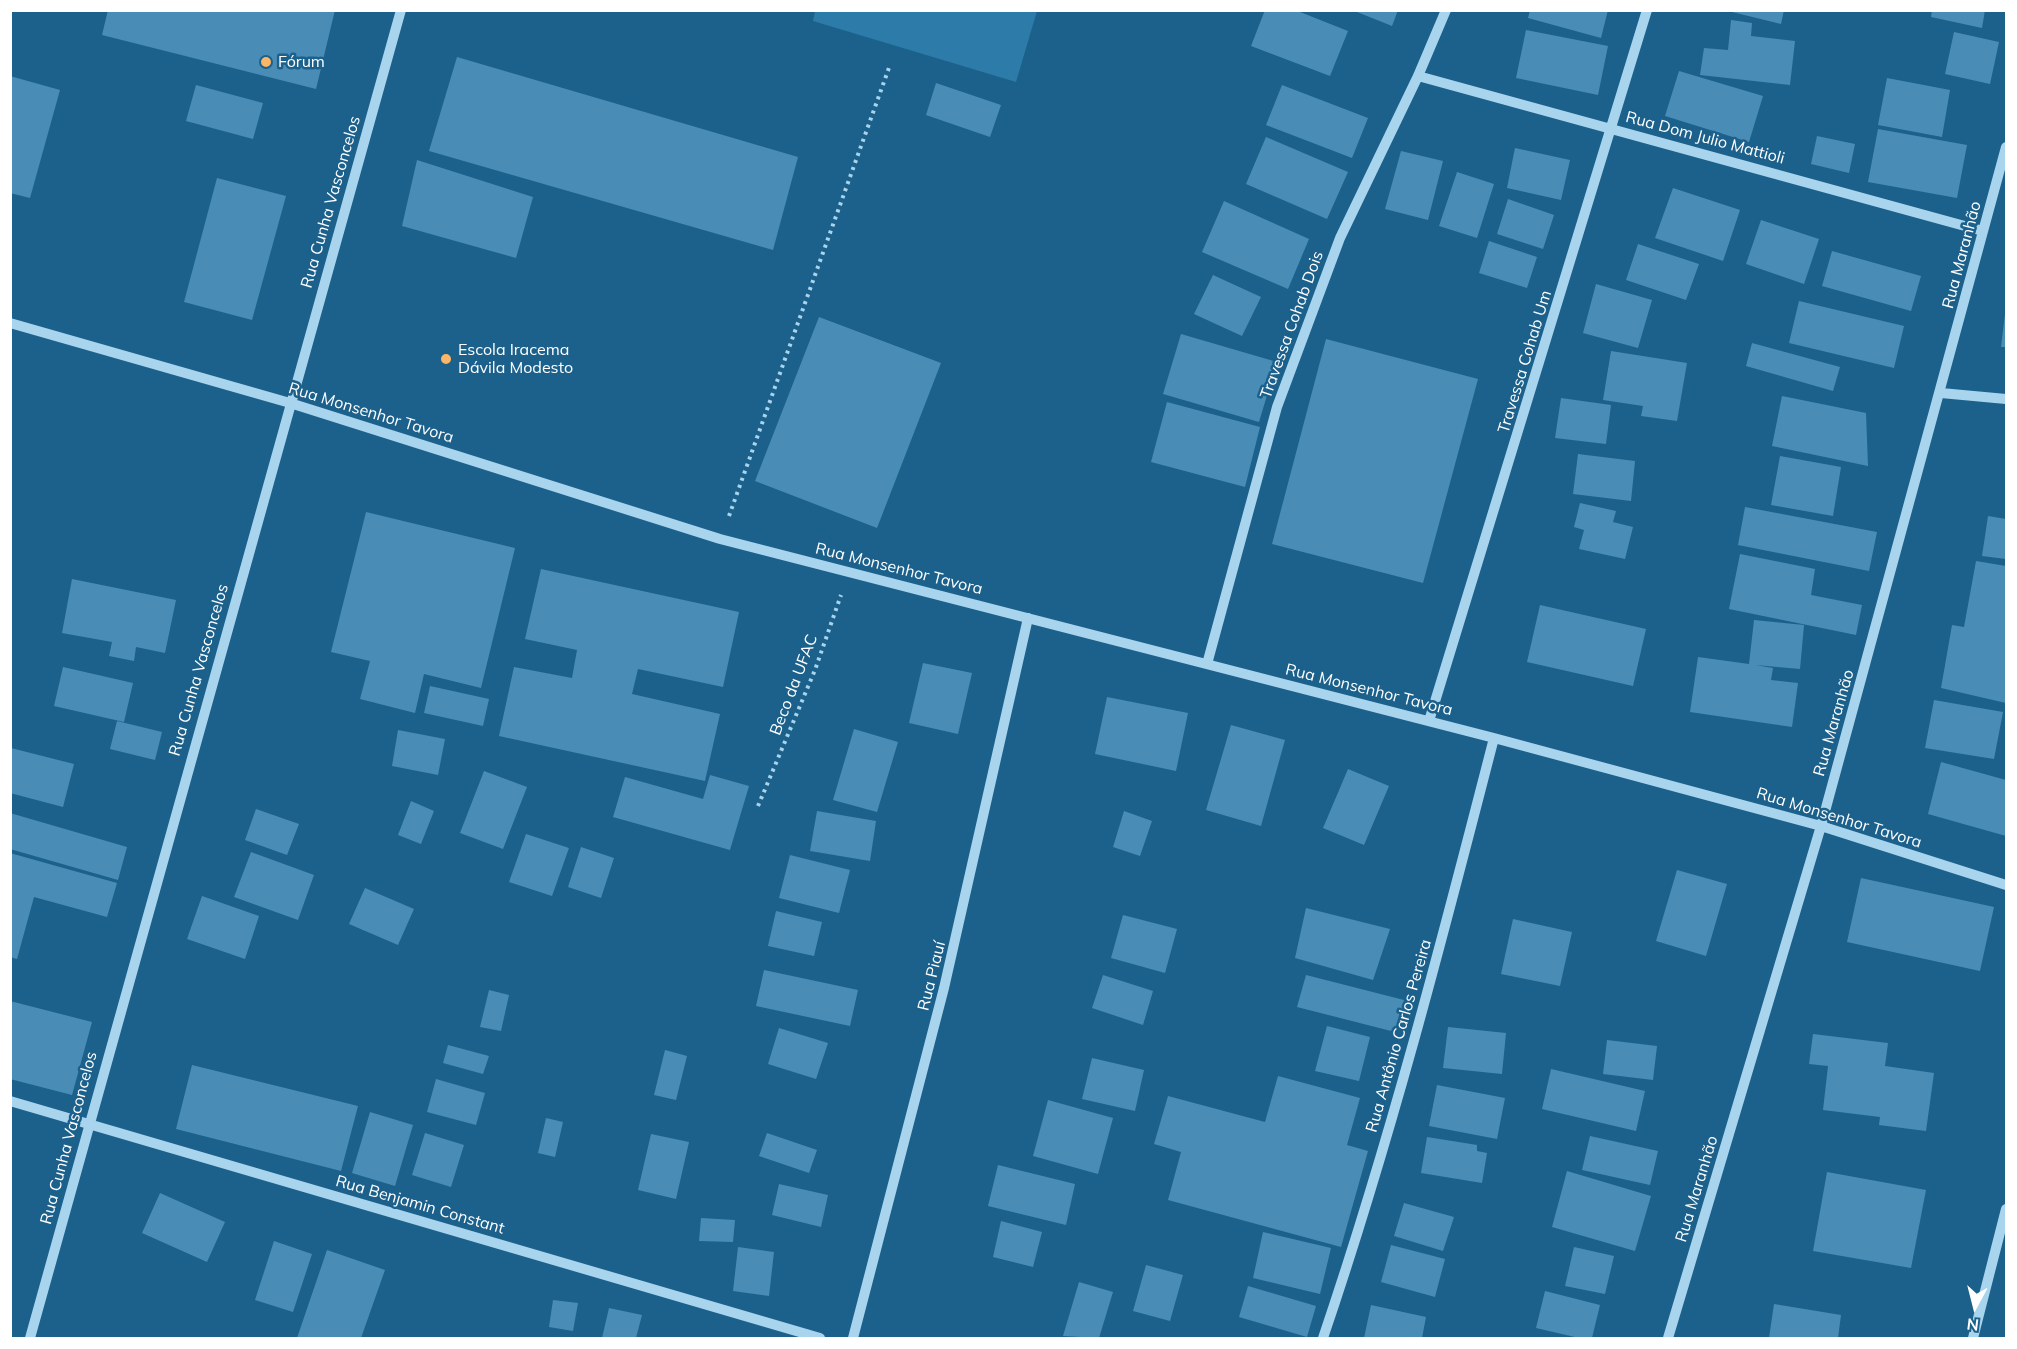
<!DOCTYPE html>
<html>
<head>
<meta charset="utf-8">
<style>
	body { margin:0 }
	#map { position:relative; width:2017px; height:1349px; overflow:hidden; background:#1c618c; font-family:Mulish,sans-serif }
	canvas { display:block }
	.frame { position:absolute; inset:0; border:12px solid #fff; pointer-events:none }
	.north { position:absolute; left:1945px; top:1277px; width:60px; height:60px; -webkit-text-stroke:4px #1c618c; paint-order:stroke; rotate:187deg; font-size:16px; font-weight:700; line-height:24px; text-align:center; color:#fff }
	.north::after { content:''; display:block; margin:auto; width:21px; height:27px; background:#fff; clip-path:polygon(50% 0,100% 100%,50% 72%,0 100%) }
</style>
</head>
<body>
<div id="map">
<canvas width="2017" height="1349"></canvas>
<div class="frame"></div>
<div class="north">N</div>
</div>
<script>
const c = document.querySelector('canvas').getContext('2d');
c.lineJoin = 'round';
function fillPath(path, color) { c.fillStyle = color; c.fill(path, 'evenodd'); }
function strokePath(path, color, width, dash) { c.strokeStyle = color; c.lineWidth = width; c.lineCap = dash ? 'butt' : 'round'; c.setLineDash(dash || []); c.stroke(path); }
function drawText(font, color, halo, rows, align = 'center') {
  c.font = font + ' Mulish,sans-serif'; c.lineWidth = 5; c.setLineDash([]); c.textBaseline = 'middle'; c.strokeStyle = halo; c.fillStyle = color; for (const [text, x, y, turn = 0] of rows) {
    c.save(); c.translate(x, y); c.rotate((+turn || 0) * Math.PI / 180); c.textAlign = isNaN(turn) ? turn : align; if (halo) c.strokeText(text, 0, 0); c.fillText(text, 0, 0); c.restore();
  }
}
fillPath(new Path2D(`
	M815,11V10L1037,11L1016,82L813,21Z`), '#2c7ba8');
fillPath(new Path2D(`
	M108,10H335L316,89L102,35Z
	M1265,10H1295L1348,31L1330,76L1251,46Z
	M1352,10H1398L1392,26Z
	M1530,10H1608L1601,38L1528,18Z
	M1724,10H1784L1781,24Z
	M1932,10H1985L1982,28L1931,17Z
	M1731,20L1752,23L1751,36L1795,41L1790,85L1700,75L1704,48L1728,50Z
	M1526,30L1608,46L1598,95L1516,78Z
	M1954,32L1999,42L1990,84L1945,74Z
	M457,57L798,157L773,250L429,151Z
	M1679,71L1763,96L1749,142L1665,116Z
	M10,76L60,90L30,198L10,193Z
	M1887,78L1950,90L1942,137L1878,125Z
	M936,83L1001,105L990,137L926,115Z
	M196,85L263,103L253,139L186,121Z
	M1282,85L1368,118L1352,158L1266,125Z
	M1878,129L1967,145L1957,198L1868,182Z
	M1817,136L1855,144L1849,173L1811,164Z
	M1266,137L1348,172L1327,219L1246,184Z
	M1515,148L1570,160L1561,200L1507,188Z
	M1401,151L1443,161L1428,220L1385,209Z
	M417,160L533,197L516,258L402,226Z
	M1457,172L1494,184L1477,238L1439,226Z
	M217,178L286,196L252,320L184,302Z
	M1673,188L1740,210L1723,261L1655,238Z
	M1508,199L1554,215L1543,249L1497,234Z
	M1224,201L1309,239L1288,289L1202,252Z
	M1761,220L1819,239L1804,284L1746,264Z
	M1489,241L1537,257L1527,288L1479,273Z
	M1638,244L1699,264L1686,300L1626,280Z
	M1832,251L1921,276L1911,311L1822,286Z
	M1213,275L1261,297L1242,336L1194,314Z
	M1596,284L1652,300L1638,348L1583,333Z
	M1799,301L1904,326L1894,368L1789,343Z
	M2005,314H2006V347H2001Z
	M819,317L941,363L877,528L755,481Z
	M1181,334L1277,362L1259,422L1163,394Z
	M1326,339L1478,379L1423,583L1272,544Z
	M1752,343L1840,367L1833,391L1746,366Z
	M1611,351L1687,363L1677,421L1641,416L1643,406L1603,400Z
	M1782,396L1866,413L1868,466L1772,446Z
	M1561,398L1611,405L1606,444L1555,438Z
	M1167,402L1260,427L1245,487L1151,462Z
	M1578,454L1635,461L1631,501L1573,494Z
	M1780,456L1841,467L1833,516L1771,505Z
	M1580,503L1616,511L1613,522L1633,527L1625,559L1579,549L1584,530L1574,527Z
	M1745,507L1877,532L1869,571L1738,545Z
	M366,512L515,548L481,688L424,674L415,713L360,699L370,661L331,652Z
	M1988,516L2006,519V559L1982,556Z
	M1740,554L1815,569L1811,595L1862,605L1856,635L1729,609Z
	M1976,561L2006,566V703L1941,688L1952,625L1964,627Z
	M541,569L739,612L723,687L638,669L632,694L720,714L705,781L499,736L514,667L572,678L577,650L525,639Z
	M72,579L176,600L165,653L136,647L134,661L109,656L112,642L62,633Z
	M1540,605L1646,629L1633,686L1527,662Z
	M1754,620L1804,625L1800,669L1755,665L1773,668L1771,680L1798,683L1792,727L1690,712L1698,657L1749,664Z
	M923,663L972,673L958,734L909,723Z
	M63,667L133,683L124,722L54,706Z
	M430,686L489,699L483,726L424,713Z
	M1107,697L1188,713L1176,771L1095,754Z
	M1934,700L2003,712L1994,759L1925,748Z
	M117,721L162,732L155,760L110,749Z
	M1231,725L1285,740L1261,826L1206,810Z
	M854,729L898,742L877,812L833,800Z
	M398,730L445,739L438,775L392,766Z
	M11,748L74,764L63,807L10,793Z
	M1941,762L2006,780V836L1928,814Z
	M1348,769L1389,786L1364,845L1323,828Z
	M484,771L527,787L503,849L460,833Z
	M710,775L749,786L730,850L613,817L625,777L703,799Z
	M411,801L434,811L421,844L398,835Z
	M256,809L299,824L287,855L245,840Z
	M817,811L876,821L870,861L810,851Z
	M1124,811L1152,821L1140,856L1113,847Z
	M10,813L127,847L118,880L10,849Z
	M526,834L569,848L552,896L509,882Z
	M581,847L614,858L601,898L568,887Z
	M251,852L314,875L298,920L234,897Z
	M10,853L117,883L107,917L34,897L17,959L10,957Z
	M790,855L850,870L839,913L779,898Z
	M1677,870L1727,884L1706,956L1656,941Z
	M1861,878L1994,907L1980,971L1847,942Z
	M365,888L414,909L398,945L349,924Z
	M202,896L259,916L245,959L187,939Z
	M1306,908L1390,929L1373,980L1295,958Z
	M776,911L822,922L814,956L768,946Z
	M1123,915L1177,929L1165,973L1111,958Z
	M1513,919L1572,932L1560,986L1501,974Z
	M764,970L858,990L850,1026L756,1006Z
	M1103,975L1153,991L1143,1025L1092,1008Z
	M1306,975L1404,1000L1395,1032L1297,1007Z
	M489,990L509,995L501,1031L480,1027Z
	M10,1001L92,1022L72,1095L10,1079Z
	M1327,1026L1370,1037L1359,1081L1315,1071Z
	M1448,1027L1506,1033L1502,1074L1443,1068Z
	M779,1028L828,1043L816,1079L768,1064Z
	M1813,1034L1888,1043L1885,1066L1934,1073L1926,1131L1879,1125L1880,1117L1823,1110L1828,1066L1809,1064Z
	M1607,1040L1657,1046L1653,1080L1603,1074Z
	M448,1045L489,1056L483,1074L443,1063Z
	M665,1050L687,1056L676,1100L654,1095Z
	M1092,1058L1144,1070L1135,1111L1082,1099Z
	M192,1065L358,1106L341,1171L176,1129Z
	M1551,1069L1645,1091L1636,1131L1542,1109Z
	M1278,1076L1360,1098L1347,1145L1368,1151L1341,1247L1168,1200L1181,1152L1154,1144L1168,1096L1265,1122Z
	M436,1079L485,1093L476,1125L427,1112Z
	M1437,1085L1505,1098L1497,1139L1429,1126Z
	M1048,1100L1113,1118L1098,1174L1033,1156Z
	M370,1112L413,1125L395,1186L352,1173Z
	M546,1118L563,1122L555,1157L538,1153Z
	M425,1133L464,1145L451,1187L412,1175Z
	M767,1133L817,1150L809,1173L759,1156Z
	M651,1134L689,1142L676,1199L638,1190Z
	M1590,1136L1658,1151L1650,1185L1582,1170Z
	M1427,1137L1477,1145V1151L1487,1153L1482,1183L1421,1173Z
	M998,1165L1075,1184L1066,1225L988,1206Z
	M1567,1171L1651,1196L1635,1251L1552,1227Z
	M1827,1172L1926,1190L1911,1268L1813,1251Z
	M779,1184L828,1195L821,1227L772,1215Z
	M160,1193L225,1222L207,1262L142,1233Z
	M1404,1203L1454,1217L1443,1251L1394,1236Z
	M701,1218L735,1220L733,1242L699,1241Z
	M1001,1221L1042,1232L1033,1267L993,1257Z
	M1263,1232L1331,1248L1320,1294L1253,1278Z
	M274,1241L312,1254L293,1312L255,1300Z
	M1391,1245L1445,1259L1435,1297L1381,1282Z
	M738,1247L774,1252L769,1296L733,1291Z
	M1574,1247L1614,1256L1605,1294L1565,1286Z
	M327,1250L385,1270L361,1338H297Z
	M1146,1265L1183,1275L1170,1321L1133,1311Z
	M1079,1282L1113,1292L1099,1338L1063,1336Z
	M1248,1286L1316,1306L1307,1337L1239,1317Z
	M1545,1291L1600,1305L1592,1338H1579L1536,1328Z
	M553,1300L578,1303L573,1331L549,1327Z
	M1774,1304L1841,1315L1838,1338H1769Z
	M1371,1305L1426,1317L1422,1338H1364Z
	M609,1308L642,1315L636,1338H602Z`), '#498db6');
strokePath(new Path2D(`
	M729,516L890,65
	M758,806L815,670L841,595`), '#a8d4ed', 4, [3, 4.5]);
strokePath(new Path2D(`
	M1418,76L1983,231
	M10,323L290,403L720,539L1494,738L1821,826L2006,885
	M1941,393L2006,399
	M1207,664L1277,407L1340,238L1418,76L1446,10
	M1429,721L1647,10
	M10,1101L820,1338
	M30,1338L401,10
	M853,1338L944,988L1028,618
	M1323,1338C1390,1141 1442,940 1494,738
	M1668,1338L1821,826L2006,147
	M1973,1338L2006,1209`), '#a8d4ed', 10);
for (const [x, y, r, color] of [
	[266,62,6,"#fdb666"],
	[446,359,6,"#fdb666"]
]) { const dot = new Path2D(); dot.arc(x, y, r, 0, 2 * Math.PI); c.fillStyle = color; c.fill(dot); strokePath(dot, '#1c618c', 2); }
drawText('16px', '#fff', '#1c618c', [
	["Fórum",278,62],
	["Escola Iracema",458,350],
	["Dávila Modesto",458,368]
], 'left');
drawText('16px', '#fff', '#1c618c', [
	["Rua Dom Julio Mattioli",1705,138,15],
	["Rua Cunha Vasconcelos",331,202,-74],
	["Rua Maranhão",1962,255,-75],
	["Travessa Cohab Dois",1292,325,-70],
	["Travessa Cohab Um",1525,362,-73],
	["Rua Monsenhor Tavora",371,413,17],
	["Rua Monsenhor Tavora",899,569,14],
	["Rua Cunha Vasconcelos",199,670,-74],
	["Beco da UFAC",794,685,-69],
	["Rua Monsenhor Tavora",1369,690,14],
	["Rua Maranhão",1834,723,-74],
	["Rua Monsenhor Tavora",1839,818,17],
	["Rua Piauí",932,976,-76],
	["Rua Antônio Carlos Pereira",1399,1036,-74],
	["Rua Cunha Vasconcelos",69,1138,-75],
	["Rua Maranhão",1697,1189,-73],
	["Rua Benjamin Constant",420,1205,16]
]);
</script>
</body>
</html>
